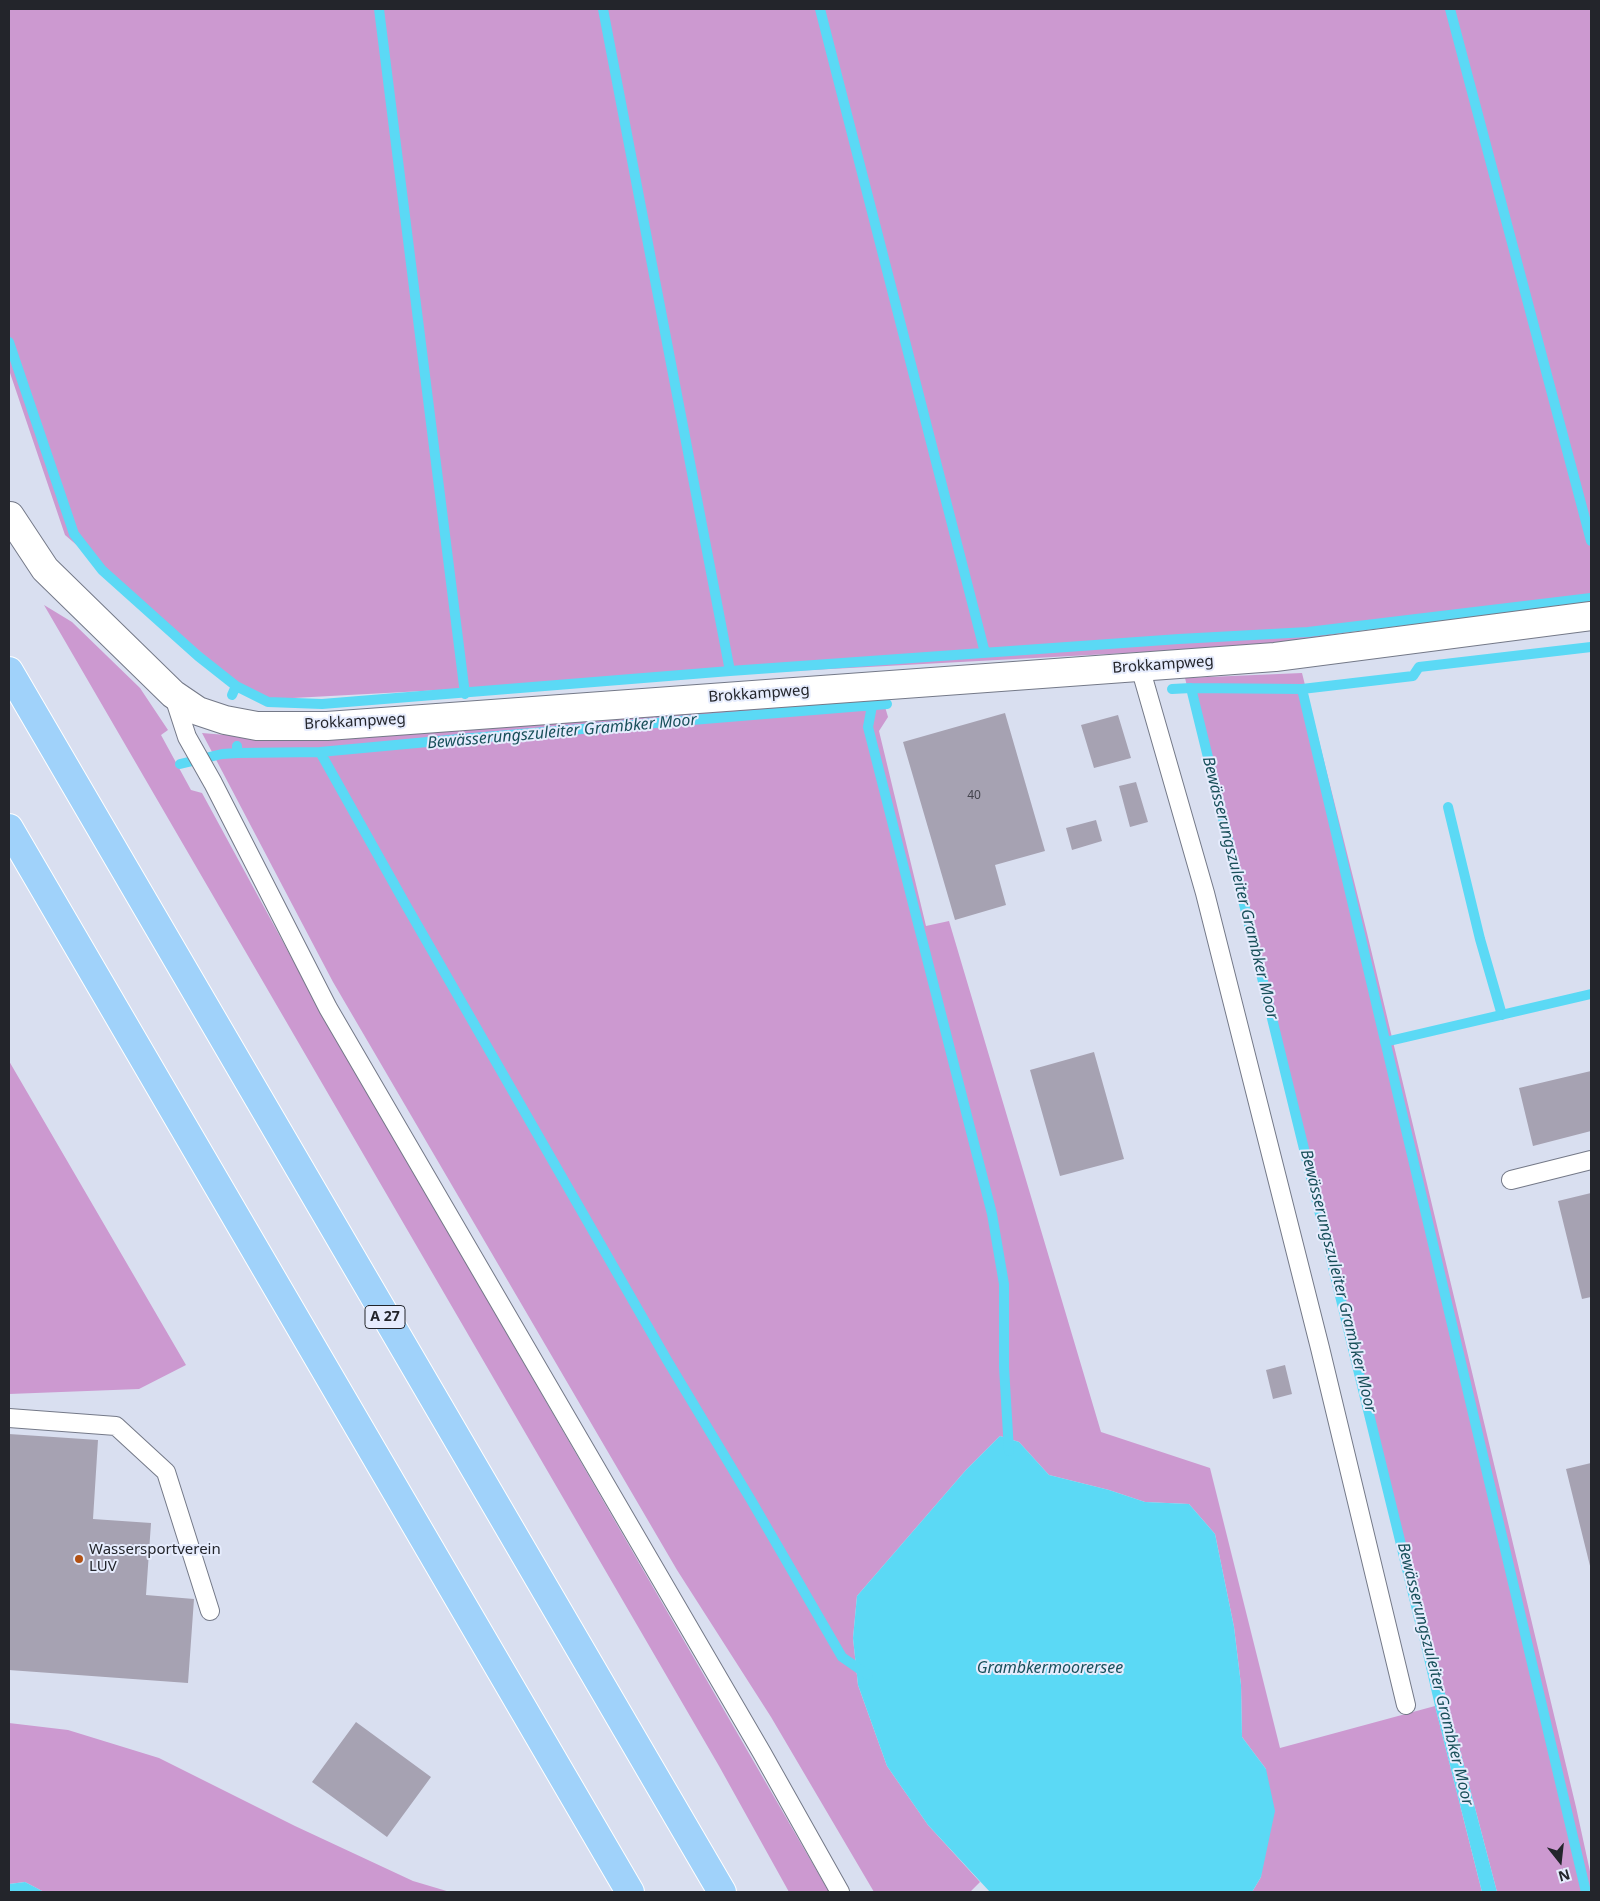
<!DOCTYPE html>
<html>
<head>
<meta charset="utf-8">
<style>
	body { margin:0 }
	#map { position:relative; width:1600px; height:1901px; overflow:hidden; background:#d9dff0; font-family:"Noto Sans",sans-serif }
	canvas { display:block }
	.frame { position:absolute; inset:0; border:10px solid #23252b; pointer-events:none }
	.north { position:absolute; left:1535px; top:1836px; width:50px; height:50px; -webkit-text-stroke:4px #e6ecfd; paint-order:stroke; rotate:164deg; font-size:14px; font-weight:700; line-height:20px; text-align:center; color:#23252b }
	.north::after { content:''; display:block; margin:auto; width:18px; height:22px; background:#23252b; clip-path:polygon(50% 0,100% 100%,50% 72%,0 100%) }
</style>
</head>
<body>
<div id="map">
<canvas width="1600" height="1901"></canvas>
<div class="frame"></div>
<div class="north">N</div>
</div>
<script>
const c = document.querySelector('canvas').getContext('2d');
c.lineJoin = 'round';
function fillPath(path, color) { c.fillStyle = color; c.fill(path, 'evenodd'); }
function strokePath(path, color, width, dash) { c.strokeStyle = color; c.lineWidth = width; c.lineCap = dash ? 'butt' : 'round'; c.setLineDash(dash || []); c.stroke(path); }
function drawText(font, color, halo, rows, align = 'center') {
  c.font = font + ' "Noto Sans",sans-serif'; c.lineWidth = 4; c.setLineDash([]); c.textBaseline = 'middle'; c.strokeStyle = halo; c.fillStyle = color; for (const [text, x, y, turn = 0] of rows) {
    c.save(); c.translate(x, y); c.rotate((+turn || 0) * Math.PI / 180); c.textAlign = isNaN(turn) ? turn : align; if (halo) c.strokeText(text, 0, 0); c.fillText(text, 0, 0); c.restore();
  }
}
fillPath(new Path2D(`
	M9,9H1591V595L1257,646L256,700L65,535L9,370Z
	M44,605L72,622L140,688L168,730L161,735L191,790L202,793L320,1010L829,1892H789L719,1766Z
	M1302,673L1367,933L1576,1807L1591,1876V1892H1497L1423,1609L1413,1611L1255,959L1185,678Z
	M881,693L888,717L879,731L926,926L949,921L1101,1432L1210,1468L1280,1748L1435,1706L1482,1892H1252L1261,1877L1266,1769L1242,1737L1241,1685L1234,1627L1215,1534L1189,1504L1145,1502L1109,1490L1049,1475L1019,1442L1000,1436L966,1470L857,1596L853,1638L858,1685L887,1766L928,1825L980,1882L970,1892H874L771,1717L677,1570L333,982L202,733L286,740Z
	M9,1061L186,1365L139,1389L9,1394Z
	M9,1723L68,1730L159,1758L295,1826L413,1881L450,1892H44L25,1882L9,1884Z`), '#cc99d0');
fillPath(new Path2D(`
	M1000,1436L1019,1442L1049,1475L1109,1490L1145,1502L1189,1504L1215,1534L1234,1627L1241,1685L1242,1737L1266,1769L1275,1811L1261,1877L1252,1892H990L928,1825L887,1766L858,1685L853,1638L857,1596L966,1470Z
	M1423,1609L1497,1892H1482L1435,1706L1413,1611Z
	M25,1882L44,1892H9V1884Z`), '#5bd9f5');
strokePath(new Path2D(`
	M379,9L465,694
	M603,9L730,671
	M820,9L985,653
	M1450,9L1591,541
	M9,342L74,534L102,570L198,656L236,686L232,695
	M236,686L268,702L322,704L730,671L1179,639L1308,632L1591,598
	M1191,688L1302,689L1413,676L1419,667L1591,647
	M1172,689L1191,688L1420,1622
	M1302,689L1586,1892
	M872,706L868,727L992,1214L1004,1284V1367L1009,1451
	M320,752L407,907L667,1360L751,1500L842,1657L868,1675
	M237,753L320,752L460,739L887,704
	M180,764L222,754L237,753V746
	M1448,807L1480,939L1502,1015
	M1385,1042L1591,994`), '#5bd9f5', 10);
fillPath(new Path2D(`
	M1005,713L1045,851L995,865L1006,905L955,920L903,742Z
	M1118,715L1131,758L1094,768L1081,725Z
	M1136,782L1148,822L1130,827L1119,786Z
	M1096,820L1102,841L1072,850L1066,828Z
	M1094,1052L1124,1159L1060,1176L1030,1070Z
	M1591,1071V1131L1533,1146L1519,1088Z
	M1591,1193V1297L1582,1299L1558,1201Z
	M1285,1365L1292,1394L1273,1399L1266,1370Z
	M9,1434L98,1440L93,1519L151,1523L146,1595L194,1599L188,1683L9,1670Z
	M1591,1463V1570L1566,1469Z
	M356,1722L431,1777L387,1837L312,1782Z`), '#a6a2b2');
const service = new Path2D(`
	M1140,667L1205,893L1320,1348L1406,1705
	M173,694L187,737L213,783L328,1008L762,1753L840,1892
	M1511,1180L1591,1160
	M9,1418L116,1426L166,1472L210,1611`);
const minor = new Path2D(`
	M10,516L45,569L173,694L198,711L225,720L257,726H327L1275,657L1591,616`);
const motorway = new Path2D(`
	M9,671L722,1892
	M9,828L630,1892`);
strokePath(service, '#747988', 20);
strokePath(minor, '#747988', 30);
strokePath(motorway, '#fff', 30);
strokePath(service, '#fff', 18);
strokePath(minor, '#fff', 28);
strokePath(motorway, '#a0d2fa', 28);
for (const [x, y, r, color] of [
	[79,1559,5,"#b25113"]
]) { const dot = new Path2D(); dot.arc(x, y, r, 0, 2 * Math.PI); c.fillStyle = color; c.fill(dot); strokePath(dot, '#e6ecfd', 2); }
drawText('12px', '#44444d', null, [
	["40",974,796]
]);
for (const [x, y, w] of [
	[385,1317,40]
]) { const box = new Path2D(); box.roundRect(x - w / 2, y - 11.5, w, 23, 4); c.fillStyle = '#e6ecfd'; c.fill(box); strokePath(box, '#23252b', 1); }
drawText('bold 14px', '#23252b', null, [
	["A 27",385,1317]
]);
drawText('15px', '#23252b', '#e6ecfd', [
	["Brokkampweg",1163,665,-4],
	["Brokkampweg",759,694,-4],
	["Brokkampweg",355,722,-3]
]);
drawText('15px', '#23252b', '#e6ecfd', [
	["Wassersportverein",89,1550],
	["LUV",89,1567]
], 'left');
drawText('italic 16px', '#184f5a', '#e6ecfd', [
	["Bewässerungszuleiter Grambker Moor",562,732,-5],
	["Bewässerungszuleiter Grambker Moor",1240,888,76],
	["Bewässerungszuleiter Grambker Moor",1338,1281,76],
	["Grambkermoorersee",1050,1668],
	["Bewässerungszuleiter Grambker Moor",1435,1674,76]
]);
</script>
</body>
</html>
